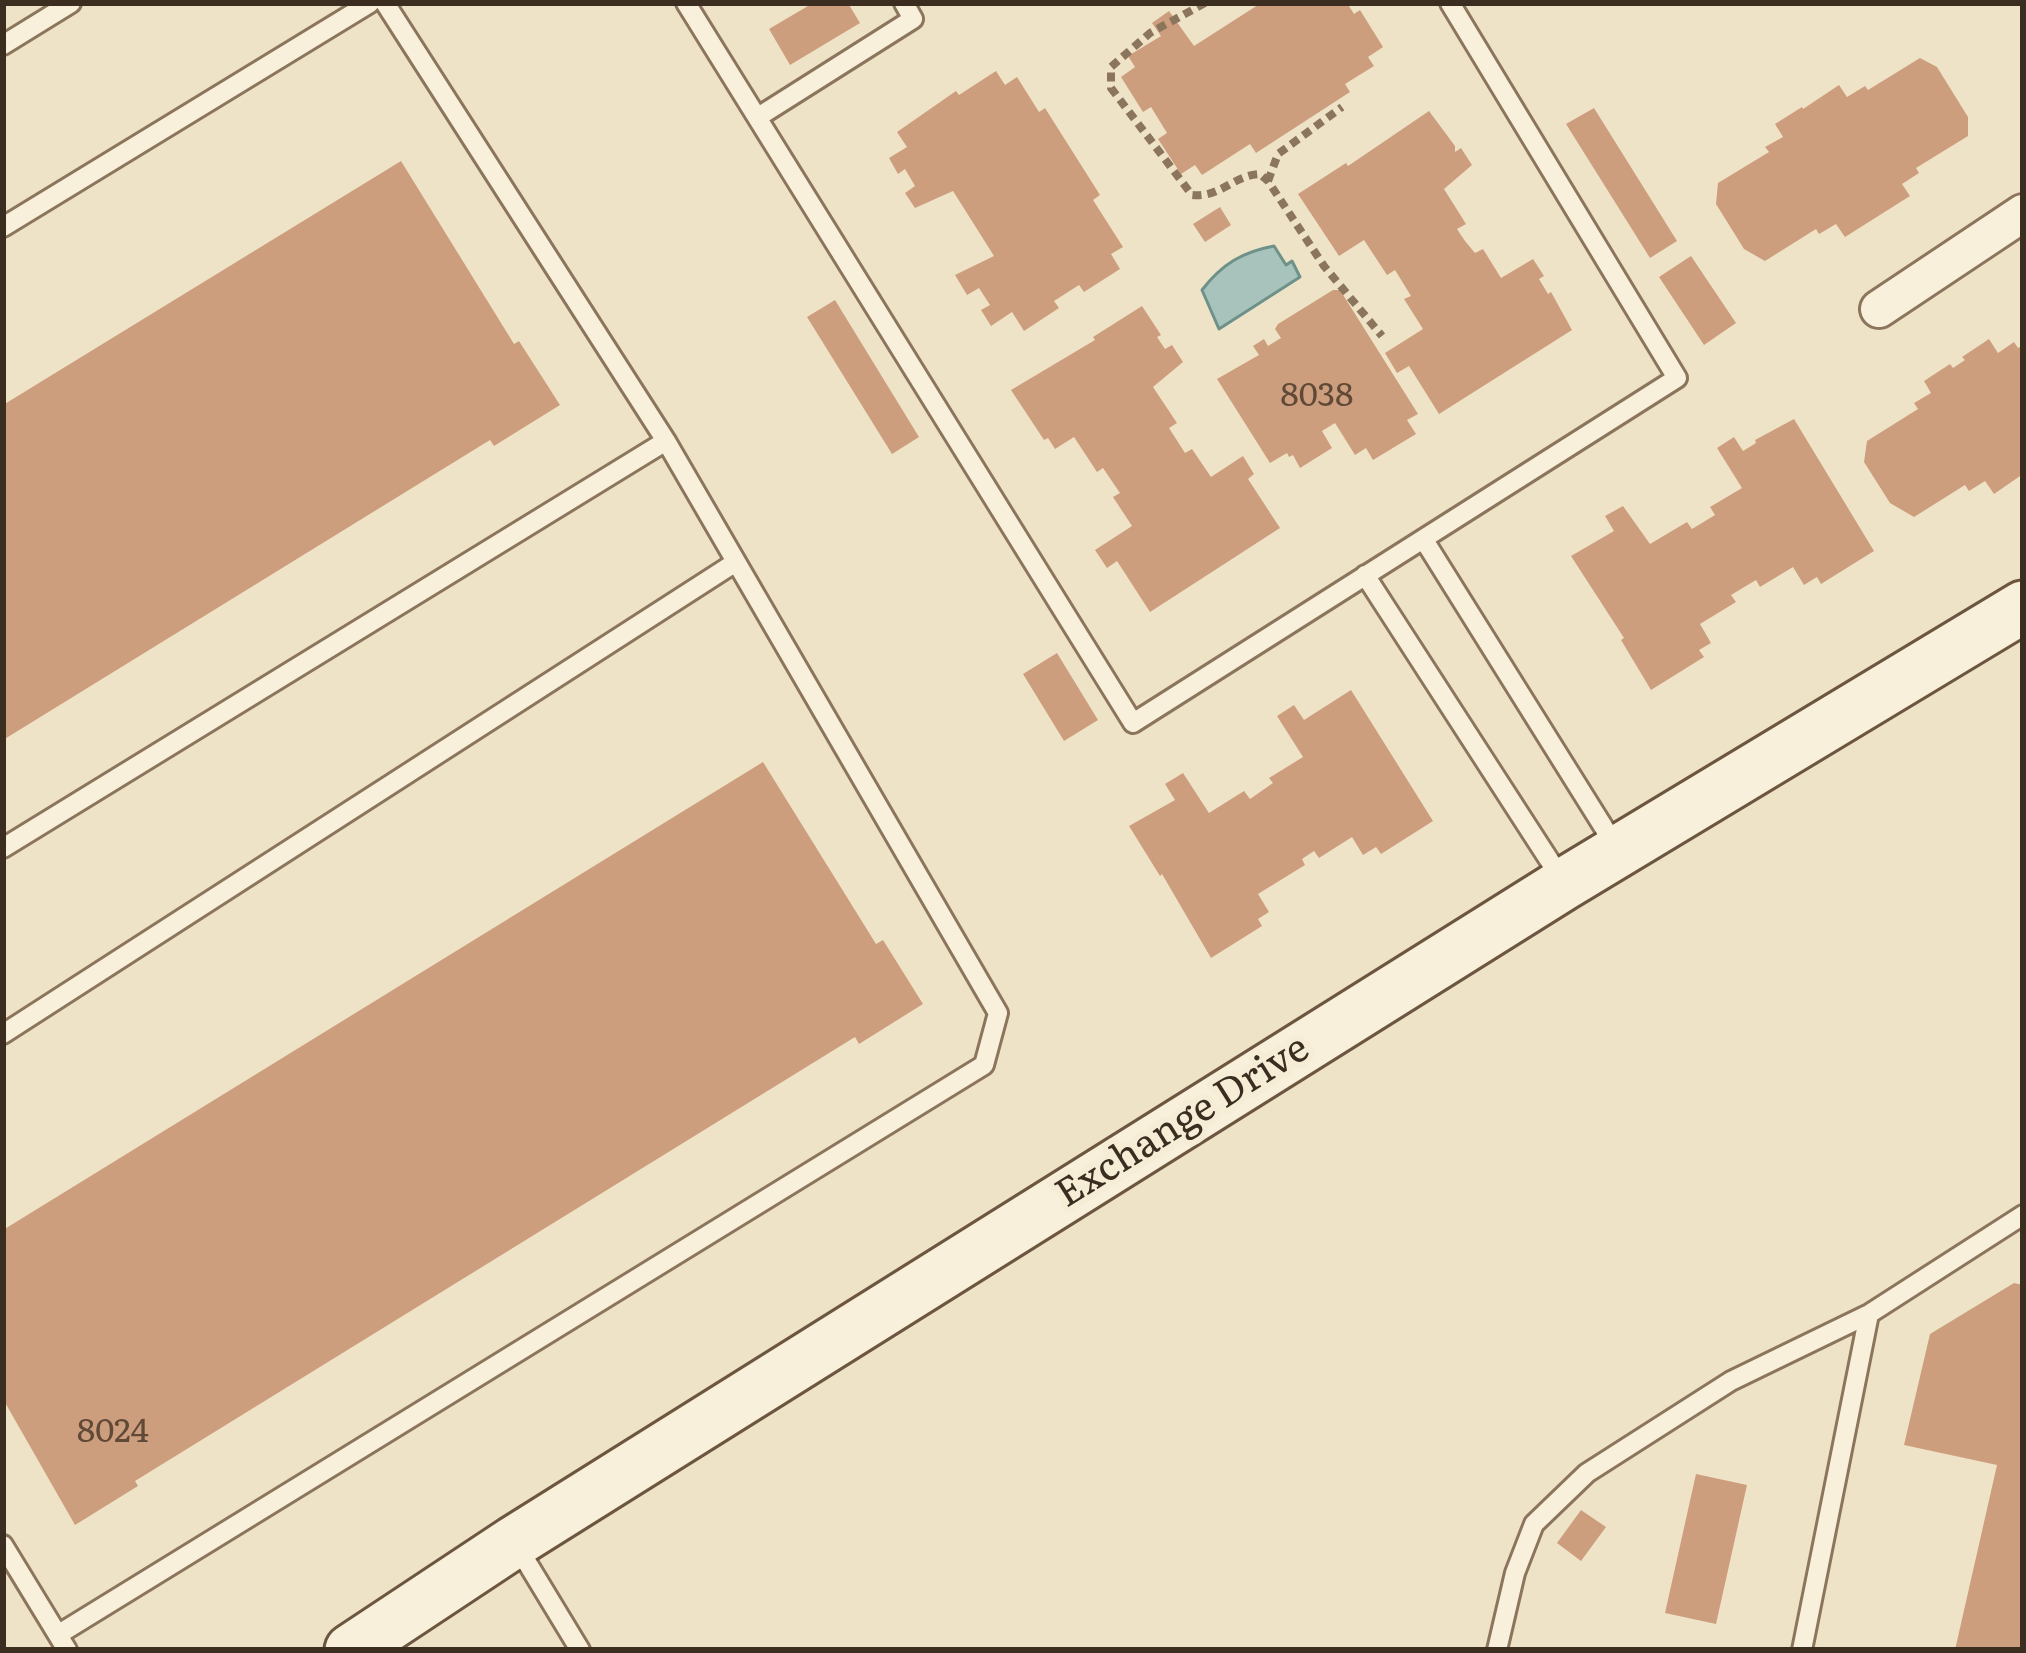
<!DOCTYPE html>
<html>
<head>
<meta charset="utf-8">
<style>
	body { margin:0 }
	#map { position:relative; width:2026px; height:1653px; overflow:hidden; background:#efe3c7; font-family:Literata,serif }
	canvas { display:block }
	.frame { position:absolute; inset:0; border:6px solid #3b2d20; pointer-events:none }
</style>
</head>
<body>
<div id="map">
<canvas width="2026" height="1653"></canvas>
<div class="frame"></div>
</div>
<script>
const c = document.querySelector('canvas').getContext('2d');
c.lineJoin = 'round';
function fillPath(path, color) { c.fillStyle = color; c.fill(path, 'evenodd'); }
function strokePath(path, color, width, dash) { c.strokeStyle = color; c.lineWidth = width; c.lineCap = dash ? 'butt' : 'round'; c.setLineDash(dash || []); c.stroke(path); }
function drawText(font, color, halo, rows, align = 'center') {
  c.font = font + ' Literata,serif'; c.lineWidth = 12; c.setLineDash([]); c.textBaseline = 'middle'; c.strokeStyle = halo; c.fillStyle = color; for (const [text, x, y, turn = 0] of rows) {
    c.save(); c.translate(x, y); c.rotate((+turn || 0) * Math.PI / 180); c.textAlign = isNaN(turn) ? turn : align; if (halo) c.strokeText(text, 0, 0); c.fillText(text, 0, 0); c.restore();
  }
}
const water = new Path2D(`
	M1274,246L1286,265L1292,261L1300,277L1219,329L1202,290C1222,264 1242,252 1274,246Z`);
fillPath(water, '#a8c3bb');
strokePath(water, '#6e9289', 3);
fillPath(new Path2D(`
	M813,3H848L860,23L790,65L769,29Z
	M1261,3H1347L1354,14L1360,10L1383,47L1368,57L1374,66L1345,84L1350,92L1256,153L1250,144L1202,175L1195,165L1181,174L1158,139L1167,133L1151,107L1143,112L1121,77L1135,67L1128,56L1161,36L1152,23L1169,11L1194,46Z
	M1920,58L1937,67L1968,117V136L1916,168L1919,173L1902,184L1910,196L1845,237L1836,224L1819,234L1816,229L1765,261L1744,249L1716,204L1718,183L1769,152L1765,147L1783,137L1775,124L1802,107L1803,109L1839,85L1847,97L1865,86L1868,90Z
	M996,71L1005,85L1017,77L1039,112L1045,108L1100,195L1093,200L1123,247L1111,254L1120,269L1084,292L1079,285L1054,301L1059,308L1024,331L1012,312L991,326L981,310L990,305L979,288L967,295L955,275L994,256L953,191L915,208L905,193L915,186L905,169L898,174L889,158L907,147L897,132L956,91L959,95Z
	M1594,108L1677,241L1650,258L1566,124Z
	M1429,111L1455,146V152L1461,148L1472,165L1444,189L1466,224L1457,229L1465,241L1475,253L1483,249L1501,278L1533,259L1544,276L1539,279L1548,294L1551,292L1572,330L1439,414L1409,366L1397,373L1385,353L1423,329L1404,299L1411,296L1395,270L1387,275L1364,240L1339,256L1298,194L1346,163L1348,166Z
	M401,161L514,344L519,341L560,405L494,446L490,440L3,740V405Z
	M1220,207L1231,225L1205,242L1193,224Z
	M1691,256L1736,323L1704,345L1659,277Z
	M1333,290H1340L1418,414L1407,420L1416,434L1373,460L1366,448L1355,455L1335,423L1322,431L1332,448L1300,468L1293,455L1289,457L1287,453L1270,463L1217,379L1259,355L1253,346L1264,339L1268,346L1281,338L1275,329L1278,324Z
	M835,300L919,437L892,454L807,317Z
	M1142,306L1161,335L1157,337L1165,349L1172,345L1183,362L1153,387L1177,423L1169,428L1185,453L1192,449L1211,477L1243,456L1254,474L1248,479L1280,528L1150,612L1117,561L1107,568L1095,550L1132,526L1113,497L1120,493L1103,468L1097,472L1074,437L1055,449L1048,438L1044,440L1011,390L1095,340L1093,337Z
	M1989,339L1998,353L2014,342L2018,348L2023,345V474L1994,494L1985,481L1969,491L1965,485L1914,517L1890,503L1864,462L1867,441L1918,409L1914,403L1931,393L1924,381L1950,364L1953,368L1965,360L1962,357Z
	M1794,419L1874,551L1821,584L1817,577L1804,585L1793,567L1760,587L1756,580L1731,595L1736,602L1700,624L1711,643L1699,650L1704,657L1651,690L1621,640L1624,638L1571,556L1614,531L1605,516L1623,506L1650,544L1687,522L1692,529L1715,515L1710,507L1742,488L1717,448L1734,437L1743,451L1756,443L1755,440Z
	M1057,653L1098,720L1064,741L1023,674Z
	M1351,690L1433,821L1381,854L1376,847L1363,855L1352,837L1319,858L1314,851L1302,859L1305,865L1258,894L1269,912L1258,919L1262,926L1211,958L1162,874L1160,876L1129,826L1175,800L1165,784L1183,773L1209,813L1244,791L1250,799L1273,783L1269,778L1303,757L1277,716L1294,705L1304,720Z
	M763,762L876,944L883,940L923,1004L859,1044L855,1037L135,1481L138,1486L75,1525L3,1399V1230Z
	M2014,1283L2023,1285V1650H1955L1997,1465L1904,1445L1930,1334Z
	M1696,1474L1747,1485L1716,1624L1665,1613Z
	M1581,1510L1606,1527L1581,1561L1557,1543Z`), '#cd9e7d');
const lane = new Path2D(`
	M686,3L1133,723L1677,378L1450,3
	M3,45L71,3
	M758,117L913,19L904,3
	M3,227L370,3
	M1424,540L1616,847
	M1365,575L1564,883
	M3,848L666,441
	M3,1034L736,562
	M3,1545L67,1650
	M517,1546L580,1650
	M59,1634L984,1065L998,1013L666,441L385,3
	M1497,1650L1515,1573L1534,1524L1587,1473L1731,1381L1869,1314
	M1802,1650L1869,1314L2023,1215`);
const street = new Path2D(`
	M1879,309L2023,213`);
const secondary = new Path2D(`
	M351,1650L514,1542L1564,884L2023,607`);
strokePath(lane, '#8b755c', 24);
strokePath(street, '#8b755c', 42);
strokePath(secondary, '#6d563f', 57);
strokePath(new Path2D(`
	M1205,3L1150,33L1111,67V88L1192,195C1220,198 1234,175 1260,174L1268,181L1324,266L1382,336
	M1268,181L1278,154L1342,107`), '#8b755c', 8, [9, 6]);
strokePath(lane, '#f9f0db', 18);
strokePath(street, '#f9f0db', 36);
strokePath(secondary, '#f9f0db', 51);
drawText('33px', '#604937', null, [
	["8038",1317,396],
	["8024",113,1432]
]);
drawText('39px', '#3b2d20', '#f6edd7', [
	["Exchange Drive",1183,1122,-32]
]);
</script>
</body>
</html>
